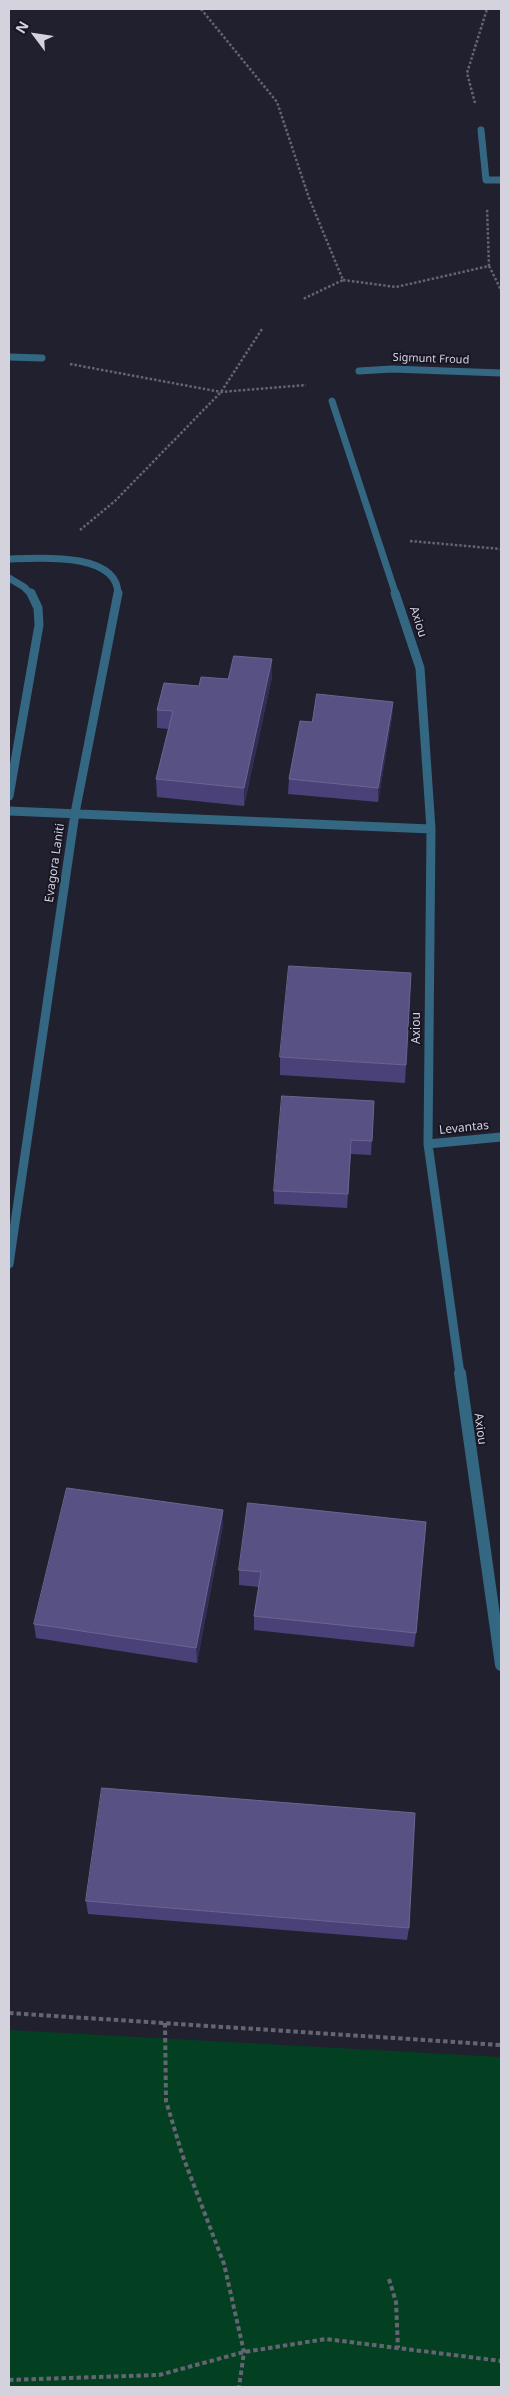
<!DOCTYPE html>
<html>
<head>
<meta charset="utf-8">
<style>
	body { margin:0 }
	#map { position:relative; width:510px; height:2396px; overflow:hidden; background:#21202f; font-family:"Noto Sans",sans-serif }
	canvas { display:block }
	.frame { position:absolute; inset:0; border:10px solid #d3d2dd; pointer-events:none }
	.north { position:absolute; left:10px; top:10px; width:50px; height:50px; -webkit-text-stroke:4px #181625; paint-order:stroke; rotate:301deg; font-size:14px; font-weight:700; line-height:20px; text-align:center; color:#d3d2dd }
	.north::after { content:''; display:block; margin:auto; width:18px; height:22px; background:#d3d2dd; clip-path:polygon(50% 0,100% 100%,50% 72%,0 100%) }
</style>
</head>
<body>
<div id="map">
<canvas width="510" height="2396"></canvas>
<div class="frame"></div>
<div class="north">N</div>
</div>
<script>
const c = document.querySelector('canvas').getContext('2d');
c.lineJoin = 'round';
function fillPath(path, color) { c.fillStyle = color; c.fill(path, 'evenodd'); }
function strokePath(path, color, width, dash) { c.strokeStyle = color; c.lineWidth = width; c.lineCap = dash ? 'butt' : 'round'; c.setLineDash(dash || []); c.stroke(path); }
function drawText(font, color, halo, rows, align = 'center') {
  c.font = font + ' "Noto Sans",sans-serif'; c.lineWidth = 4; c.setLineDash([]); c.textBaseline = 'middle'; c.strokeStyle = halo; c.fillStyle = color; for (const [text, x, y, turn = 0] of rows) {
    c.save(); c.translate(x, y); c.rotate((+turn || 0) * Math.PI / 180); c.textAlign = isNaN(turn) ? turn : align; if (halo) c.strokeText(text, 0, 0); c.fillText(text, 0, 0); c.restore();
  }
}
fillPath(new Path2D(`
	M9,2030L501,2057V2387H9Z`), '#034022');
strokePath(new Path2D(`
	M201,9L277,102L309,198L343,280L303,299
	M475,103L467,73L487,9
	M489,266L501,290
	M343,280L396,287L489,266L487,208
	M70,364L221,392L306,385
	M80,530L115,501L221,392L262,329
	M410,541L501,549`), '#656472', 2.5, [2.5, 2]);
strokePath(new Path2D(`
	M9,2013L501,2045
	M165,2023L166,2101L182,2154L224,2264L244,2352L239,2387
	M389,2279L396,2302L398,2348
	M9,2380L159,2375L244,2352L326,2339L501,2361`), '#656472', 4, [4.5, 3]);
strokePath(new Path2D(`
	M481,130L486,180H501
	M9,357L42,358
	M359,371L392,369L501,373
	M332,401L396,595
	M9,559C37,558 119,551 118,595
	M9,578L24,587L32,595`), '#336782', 7);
strokePath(new Path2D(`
	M395,593L420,668L431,829L428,1144L460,1374
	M9,796L39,625L38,608L31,593
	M9,811L431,829
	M428,1144L501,1137
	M9,1264L75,813L118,593`), '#336782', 9);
strokePath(new Path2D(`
	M460,1373L501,1665`), '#336782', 12);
fillPath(new Path2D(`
	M272,659V677L244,806L157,797L156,779L168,729L157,728V710L199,686L228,679Z
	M393,702L392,717L378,802L288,794L289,779L312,722Z
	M280,1057L406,1065L405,1083L280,1075Z
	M374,1101L371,1155L351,1154L347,1208L274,1204V1191Z
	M248,1503L416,1633L414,1647L254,1630V1616L259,1587L239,1585V1570Z
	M223,1510V1525L197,1663L36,1638L34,1624Z
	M86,1901L409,1928L407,1940L88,1914Z`), '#494178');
fillPath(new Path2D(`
	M272,659V677L244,806V788Z
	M393,702L392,717L378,802V788Z
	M223,1510V1525L197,1663L196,1648Z`), '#332d56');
const building = new Path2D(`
	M234,656L272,659L244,788L156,779L173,711L157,710L164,683L199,686L201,677L228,679Z
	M317,694L393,702L378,788L289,779L300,721L312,722Z
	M289,966L411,973L406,1065L280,1057Z
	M282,1096L374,1101L372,1141L351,1140L348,1194L274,1191Z
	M67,1488L223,1510L196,1648L34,1624Z
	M248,1503L426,1522L416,1633L254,1616L261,1572L239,1570Z
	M102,1788L415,1813L409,1928L86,1901Z`);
fillPath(building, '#585183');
strokePath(building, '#6b6591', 1);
drawText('11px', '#d3d2dd', '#181625', [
	["Sigmunt Froud",431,359,2]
]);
drawText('12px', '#d3d2dd', '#181625', [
	["Axiou",418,622,72],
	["Evagora Laniti",55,863,-82],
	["Axiou",417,1028,-90],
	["Levantas",464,1128,-6],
	["Axiou",480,1429,82]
]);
</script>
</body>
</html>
